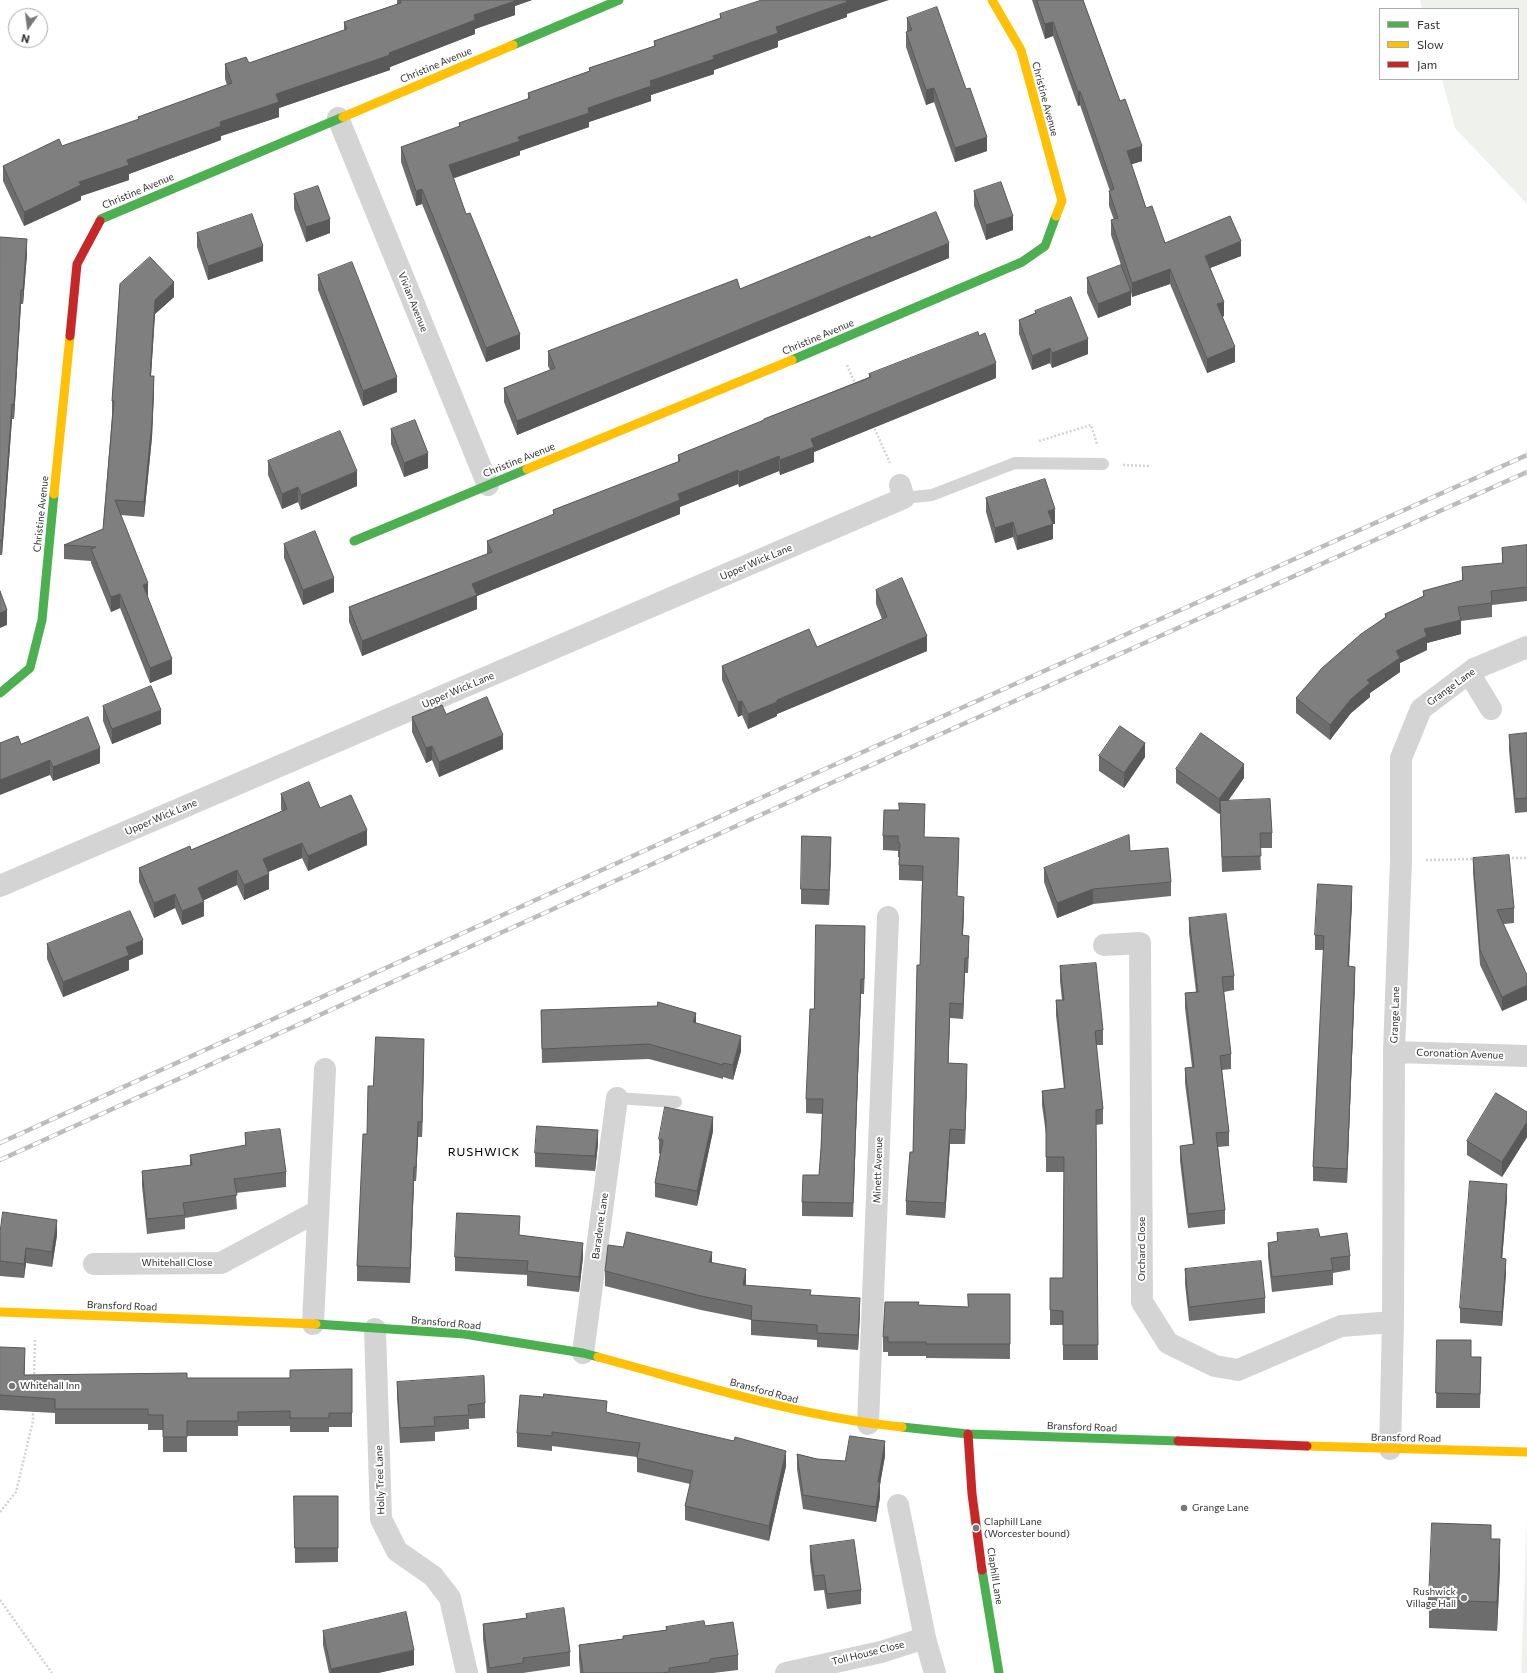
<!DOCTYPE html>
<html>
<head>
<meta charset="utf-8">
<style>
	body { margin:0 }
	#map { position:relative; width:1527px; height:1673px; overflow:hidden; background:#fff; font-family:Commissioner,sans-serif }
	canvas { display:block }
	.legend { position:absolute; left:1379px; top:8px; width:140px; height:72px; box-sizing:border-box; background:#fff; border:1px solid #acacac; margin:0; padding:5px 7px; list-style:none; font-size:12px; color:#303030 }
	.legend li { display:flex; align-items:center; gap:8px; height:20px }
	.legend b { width:20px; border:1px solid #acacac }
	.north { position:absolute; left:8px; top:8px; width:40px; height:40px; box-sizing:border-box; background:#fff; border:1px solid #acacac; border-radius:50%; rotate:194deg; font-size:11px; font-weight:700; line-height:16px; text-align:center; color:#303030 }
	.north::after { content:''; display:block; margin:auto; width:14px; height:18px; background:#787878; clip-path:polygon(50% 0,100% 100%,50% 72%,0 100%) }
</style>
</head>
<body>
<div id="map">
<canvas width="1527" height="1673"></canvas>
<ul class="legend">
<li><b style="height:5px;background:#4caf50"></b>Fast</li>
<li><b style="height:5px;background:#ffc107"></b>Slow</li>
<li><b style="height:5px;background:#c62828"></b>Jam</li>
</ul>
<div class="north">N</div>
</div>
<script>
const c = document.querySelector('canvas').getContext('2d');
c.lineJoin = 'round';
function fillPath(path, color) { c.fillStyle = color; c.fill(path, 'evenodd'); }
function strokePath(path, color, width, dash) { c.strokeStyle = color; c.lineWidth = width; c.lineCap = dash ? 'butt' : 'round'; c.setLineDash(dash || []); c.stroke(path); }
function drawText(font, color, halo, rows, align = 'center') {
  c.font = font + ' Commissioner,sans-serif'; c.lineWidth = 4; c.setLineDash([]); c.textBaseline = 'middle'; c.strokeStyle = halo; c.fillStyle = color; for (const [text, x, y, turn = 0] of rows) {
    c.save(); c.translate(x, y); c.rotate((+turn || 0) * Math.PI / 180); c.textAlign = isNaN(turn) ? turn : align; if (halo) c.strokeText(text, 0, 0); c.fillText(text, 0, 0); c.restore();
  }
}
fillPath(new Path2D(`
	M1420,0H1527V204L1455,128L1442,79H1518V9H1422Z
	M1527,1515V1673H1521Z`), '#eff2ec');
strokePath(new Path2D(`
	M847,365L856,386
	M873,425L890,463
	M1039,441L1091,425L1097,444
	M1123,465L1149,466
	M1508,858H1527
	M1426,860L1475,859
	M34,1378L35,1339
	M0,1512L16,1492L33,1421V1409
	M0,1600L52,1673`), '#d3d3d3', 2.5, [2, 2]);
strokePath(new Path2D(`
	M904,498L932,495L1015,463L1103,464
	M617,1098L676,1102`), '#d4d4d4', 12);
strokePath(new Path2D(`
	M338,118L488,485
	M1469,673L1491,709
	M0,886L904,498L900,485
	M1104,945L1140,943L1142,1302L1168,1343L1215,1366L1238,1370L1341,1326L1393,1322
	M1394,1052L1527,1056
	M94,1264L221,1263L318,1211
	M313,1324L325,1069
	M375,1329L381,1519L397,1551L433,1576L450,1598L467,1673
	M583,1353L617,1098
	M868,1424L888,917
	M1390,1449L1393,1322L1394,1052L1401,860V758L1421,709L1474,669L1527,647
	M898,1505L925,1638
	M786,1673L881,1652L925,1638L935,1673`), '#d4d4d4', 22);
strokePath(new Path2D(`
	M513,45L619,0
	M100,221L101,219L343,117
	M792,360L1022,262L1045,246L1056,216
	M354,541L527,469
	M0,693L30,668L42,620L54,494
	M316,1324L464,1334L583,1353L598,1357
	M902,1427L968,1434L1178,1441
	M982,1570L999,1673`), '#4caf50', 9);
strokePath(new Path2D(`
	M992,0L1021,50L1062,201L1056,216
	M343,117L513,45
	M527,469L792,360
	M54,494L70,336
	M0,1312L316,1324
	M598,1357C699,1384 798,1417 902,1427
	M1307,1446L1527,1452`), '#ffc107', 9);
strokePath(new Path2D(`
	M70,336L77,264L100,221
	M968,1434L972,1494L982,1570
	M1178,1441L1307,1446`), '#c62828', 9);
const rail = new Path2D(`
	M0,1143L798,781L1527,455
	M0,1160L820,788L1527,472`);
strokePath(rail, '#bcbcbc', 4.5);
strokePath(rail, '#fff', 3, [9]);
fillPath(new Path2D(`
	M397,0H532L515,6V15L475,29V34L390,67V70L279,108V117L221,136V140L129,174V180L81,196V200L24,226L3,181V166L138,120V117L227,85L225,79V64L249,63L344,30V22L397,4Z
	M1032,0H1083L1142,161L1131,164L1146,208L1165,243L1241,256L1210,268L1224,316L1222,317L1235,362L1207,373L1170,284L1132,297L1131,292V305L1098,318L1087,293V278L1121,265L1111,235V220H1114L1109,206V191H1110L1080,105L1078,106L1053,36L1045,39Z
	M720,14H847V17L778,41V47L714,70V74L651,95V101L589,122V127L520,151V155L453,178L466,214L520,349L486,362L422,204L416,206L401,162V147L459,127V123L528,99V93L589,71V68L654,46V41L720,18Z
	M907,18L987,151L955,162L934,102L926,105L906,47V32H907Z
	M974,191L1013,230L986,240L974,206Z
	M294,194L330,233L306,242L294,209Z
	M197,233L263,261L208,280L197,247Z
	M0,237L27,254L23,304H21L14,419H12L2,555H0Z
	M870,238L949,258L517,435L504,402V388L550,370L548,366V351L740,289Z
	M318,275L397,392L363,406L318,290Z
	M120,284L174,297L155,314L151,376L154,391L152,437L144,517L121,515L172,674L150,683L120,608L111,612L91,563V561L64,559V545L103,529L112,415V401Z
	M1035,311L1088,354L1052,368L1050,363L1032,370L1019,334V320L1035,313Z
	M869,374L996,378L814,452V462L780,475L779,471L739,487L738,484L680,507V514L477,596V609L362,656L349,622V607L487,554V541L553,515V510L678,462V455L764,421V419L869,377Z
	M391,429L428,468L404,477L391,444Z
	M268,461L357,486L301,510L298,502L282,509L268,475Z
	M986,498L1055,524H1053V539L1017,550L1013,537L995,543L986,512Z
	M284,544L334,592L303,605L284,558Z
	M1527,545V601L1492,605V617L1461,621V634L1427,643V650L1400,663V672L1370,693V697L1351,713L1330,740L1296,713V698L1385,618V614L1423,596V591L1462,581V567L1502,564V548Z
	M876,590L927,651L777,714V716L748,729L742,715L738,717L722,680V666L817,647L882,619L876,604Z
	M103,706L161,724L112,744L103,721Z
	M446,714L503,749L439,777L432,760L426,763L412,732V717Z
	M1527,733V812L1515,813L1509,750V735Z
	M21,744L100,763L53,781L50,775Z
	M1099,756L1145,757L1124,788L1099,771Z
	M1176,769L1244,778L1228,801L1272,833V848H1260L1261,870L1222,872L1220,813L1219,814L1176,783Z
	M281,794L320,808L367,845L308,871L302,858L268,872L269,889L244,900L237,885L203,900L204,916L182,925L175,908L154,918L139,882V868L191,850L282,811L281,809Z
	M925,818L924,837L959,853L957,896L964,911L963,935L969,950L968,973H965L963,1019L950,1018L948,1063L967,1078L965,1144H950L945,1218L906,1215V1201L913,1152L920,965L922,881L899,880V857H898V851L883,850V836Z
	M1130,851L1171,882V896L1093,904L1057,918L1044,882V868Z
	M831,852L829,905L801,904V889Z
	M1473,858L1514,908V923L1504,924L1502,1011L1480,965L1473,872Z
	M1352,901L1349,966L1355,981L1347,1183L1313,1181V1167L1324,950H1315V935Z
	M1189,918L1234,976V990L1224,992L1231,1054V1069L1222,1070L1229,1132V1146L1218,1147L1225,1210V1224L1188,1228L1180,1161V1146L1193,1145L1185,1083V1068L1192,1067L1185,1008V993L1196,992L1189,933Z
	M865,941L864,994H861L858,1075L853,1217L802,1216V1202L819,1175L821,1148L822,1114L806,1113V1099Z
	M47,944L143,954L129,960V970L63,997L47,959Z
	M1060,966L1103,1030V1045H1096L1103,1109V1124L1096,1125L1098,1360H1063V1325H1050V1278H1063L1064,1172H1046V1134L1042,1105V1091L1064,1089L1056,1015V1000H1062L1060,981Z
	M541,1010L696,1023L741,1051L733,1080L723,1077V1079L649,1059L542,1063Z
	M424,1054L422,1137H418L416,1181H414L410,1283L357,1281V1266L367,1134L373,1086Z
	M1527,1112V1137L1502,1177L1467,1155V1141Z
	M713,1131L697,1206L655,1197V1183L660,1154L659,1153V1139Z
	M245,1133L286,1172V1187L236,1193L237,1209L185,1218V1229L147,1234L142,1186V1171L190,1165V1155L245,1146Z
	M598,1144L595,1171L535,1167V1153Z
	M1507,1198L1502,1259L1506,1273L1502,1326L1460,1323V1308Z
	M0,1233L57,1235L52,1267L26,1263L24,1278L0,1276Z
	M1277,1233L1320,1237L1350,1256V1270L1333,1273V1285L1272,1292L1268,1257V1243L1277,1241Z
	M519,1235L583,1257L579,1292L527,1286V1275L455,1271V1257Z
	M712,1263L746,1285L811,1295L860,1312L858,1350L817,1347V1340L751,1335V1320L701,1310L605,1286V1271Z
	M1185,1269L1265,1298V1313L1189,1321L1185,1284Z
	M1010,1294V1359L926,1358V1356H888V1352H883V1337L918,1305L968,1307Z
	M1437,1340L1471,1357H1481L1480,1408H1436Z
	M0,1347L25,1363L24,1375L187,1378H290L352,1369V1427H329V1432H290V1426H238V1436H187V1452H163V1430H148V1424H55V1413L0,1410Z
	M397,1382L485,1403V1418L469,1419V1429L435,1432V1441L400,1443L397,1397Z
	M607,1412L786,1466L769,1541L685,1520V1506L690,1484L637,1472V1457L552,1446V1451L517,1447V1433Z
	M797,1454L817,1459L845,1461L885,1456L880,1484V1497L876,1522L803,1509L797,1469Z
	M294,1496H338V1562L295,1563Z
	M1491,1539L1500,1568L1497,1631L1429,1628V1600Z
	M810,1546L861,1590V1604L827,1609L824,1590L814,1591L810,1561Z
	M526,1614L570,1652V1666L523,1673H487L483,1639V1624L526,1618Z
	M705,1626L738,1655V1670L713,1673H580L579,1660V1645L623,1639V1636L666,1630V1627Z
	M323,1631L414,1665L378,1673H329L323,1645Z`), '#6d6d6d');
fillPath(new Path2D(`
	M513,0H532L515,6V15L475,29V34L390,67V70L279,108V117L221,136V140L129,174V180L81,196V200L24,226V212L79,182L127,160L220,122L276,94L389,53L474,15Z
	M846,0H889L847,14V17L778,41V47L714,70V74L651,95V101L589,122V127L520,151V155L449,180V165L588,108L650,81L713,56L776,27Z
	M1053,22V36L1045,39V24Z
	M934,88V102L926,105V90Z
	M1080,91V105L1078,106V92Z
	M987,137V151L955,162V148Z
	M1142,146V161L1127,166V151Z
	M422,189V204L416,206V191Z
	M1013,216V230L986,240V225Z
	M330,219V233L306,242V227Z
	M27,239V254L23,304V290Z
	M1241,241V256L1205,270V256Z
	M949,243V258L517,435V421Z
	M263,246V261L208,280V266Z
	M1170,269V284L1132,297V283Z
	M174,282V297L155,314L150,390V376L155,300Z
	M21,290V304L14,419V405Z
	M1131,291V305L1098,318V304Z
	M1224,302V316L1217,319V304Z
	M520,334V349L486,362V348Z
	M1088,339V354L1052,368V353Z
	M1235,347V362L1207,373V359Z
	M1050,348V363L1032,370V356Z
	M996,363V378L814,452V462L780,475V460L811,439Z
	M154,376V391L152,437L144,517V502Z
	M397,377V392L363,406V391Z
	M12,404V419L2,555V541Z
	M428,453V468L404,477V463Z
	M779,456V471L739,487V472Z
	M738,470V484L680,507V514L477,596V609L362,656V641L472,584L678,494Z
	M357,471V486L301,510V495Z
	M298,487V502L282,509V494Z
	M1055,509V524H1053V539L1017,550V536L1048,511Z
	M1013,522V537L995,543V528Z
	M334,578V592L303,605V590Z
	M148,583V597L143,585Z
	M120,594V608L111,612V597Z
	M7,610V625L0,628V613Z
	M1461,620V634L1427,643V650L1400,663V672L1370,693V697L1351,713L1330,740V725L1367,680L1396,651L1424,629Z
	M927,636V651L777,714V716L748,729V714L777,700Z
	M172,659V674L150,683V668Z
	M742,701V715L738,717V702Z
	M161,710V724L112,744V729Z
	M503,735V749L439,777V762Z
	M1145,743V757L1124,788V773Z
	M432,746V760L426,763V748Z
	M100,748V763L53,781V767Z
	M50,760V775L0,795V780Z
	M1244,764V778L1220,812V801V813L1219,814V799Z
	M367,830V845L308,871V856Z
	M831,837V852L829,905V890Z
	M302,843V858L263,874V859Z
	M237,870V885L198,903V888Z
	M269,874V889L244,900V885Z
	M1352,886V901L1348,981V966Z
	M1093,889V904L1057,918V903Z
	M175,894V908L154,918V903Z
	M964,897V911L962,950V935Z
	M204,902V916L182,925V911Z
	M865,926V941L864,994V979Z
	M143,940V954L129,960V970L63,997V982L126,947Z
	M965,958V973L963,1019V1004Z
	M1355,967V981L1347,1183V1169Z
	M861,979V994L858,1075L853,1217L858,1061Z
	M1527,985V1000L1502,1011V997Z
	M950,1003V1018L948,1078V1063Z
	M696,1013V1027L693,1022Z
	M741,1036V1051L733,1080V1065Z
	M424,1039V1054L422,1137V1122Z
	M967,1064V1078L965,1144V1130Z
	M713,1117V1131L697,1206V1191Z
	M418,1122V1137L416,1181V1167Z
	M1527,1122V1137L1502,1177V1162Z
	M950,1129V1144L945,1218V1203Z
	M598,1130V1144L595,1171V1156Z
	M414,1167V1181L410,1283V1268Z
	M1507,1184V1198L1501,1273V1258Z
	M57,1220V1235L52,1267V1252Z
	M583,1243V1257L579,1292V1277Z
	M26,1248V1263L24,1278V1264Z
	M712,1252V1267L709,1262Z
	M1506,1259V1273L1502,1326V1312Z
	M746,1269V1284L743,1299V1285Z
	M860,1298V1312L858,1350V1335Z
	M25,1348V1363L24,1390V1375Z
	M885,1441V1456L880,1484V1497L876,1522V1507L878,1482Z
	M786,1451V1466L769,1541V1526Z
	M1500,1539V1568L1497,1631V1602Z
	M414,1650V1665L378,1673H331V1669Z`), '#595959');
const building = new Path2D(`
	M400,0H515V1L474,15L475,20L389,53L390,55L276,94L279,102L220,122L221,126L127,160L129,165L79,182L81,185L24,212L3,166L59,139L62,146L139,119L138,117L232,83L225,64L246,57L249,63L347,29L344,22L401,3Z
	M762,0H846L847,2L776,27L778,33L713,56L714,59L650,81L651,86L588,108L589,113L518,137L520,141L449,165L466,214L470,213L520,334L486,348L422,189L416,191L401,147L460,126L459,123L530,98L528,93L590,71L589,68L655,46L654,41L721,18L720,14Z
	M1037,0H1083L1120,101L1125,99L1142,146L1127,151L1146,208L1152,206L1165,243L1230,216L1241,241L1205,256L1224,302L1217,304L1235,347L1207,359L1170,269L1132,283L1111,220L1118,218L1109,191L1114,189L1080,91L1078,92L1053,22L1045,24Z
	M937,7L966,89L970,88L987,137L955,148L934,88L926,90L906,32L912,30L907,18Z
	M1001,182L1013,216L986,225L974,191Z
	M318,186L330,219L306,227L294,194Z
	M936,212L949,243L517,421L504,388L555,368L548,351L737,279L740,289L870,236V238Z
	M252,214L263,246L208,266L197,233Z
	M0,237L27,239L23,290H21L14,405L12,404L2,541L0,540Z
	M150,257L174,282L155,300L150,376H154L152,422L144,502L115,500L148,583L143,585L172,659L150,668L120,594L111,597L91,549L96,547L64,545L103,529L114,401H112L120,284Z
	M352,262L397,377L363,391L318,275Z
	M1121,265L1131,291L1098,304L1087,278Z
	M1071,297L1088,339L1052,353L1050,348L1032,356L1019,320L1036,313L1035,311Z
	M978,332L979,336L985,333L996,363L811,439L814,447L780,460L779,456L739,472L738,470L678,494L680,500L472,584L477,595L362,641L349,607L492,552L487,541L554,514L553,510L680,461L678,455L764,420V419L871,377L869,374Z
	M415,420L428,453L404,463L391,429Z
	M340,431L357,471L301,495L298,487L282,494L268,461Z
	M1045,479L1055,509L1048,511L1053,524L1017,536L1013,522L995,528L986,498Z
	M315,531L334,578L303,590L284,544Z
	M1527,545V587L1491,591L1492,603L1458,607L1461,620L1424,629L1427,636L1396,651L1400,658L1367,680L1370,683L1351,699L1330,725L1296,698L1322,668L1361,634L1386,617L1385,614L1424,596L1423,591L1463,580L1462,567L1503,563L1502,548Z
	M902,578L927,636L777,700V702L748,714L742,701L738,702L722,666L809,629L817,647L887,617L876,590Z
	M0,591L7,610L0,613Z
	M151,686L161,710L112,729L103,706Z
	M487,697L503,735L439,762L432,746L426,748L412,717L442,705L446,714Z
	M88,717L100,748L53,767L50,760L0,780V743L18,736L21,744Z
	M1120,726L1145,743L1124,773L1099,756Z
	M1201,733L1244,764L1219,799L1176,769Z
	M1527,733V798L1515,799L1509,735Z
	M309,782L320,808L351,795L367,830L308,856L302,843L263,859L269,874L244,885L237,870L198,888L204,902L182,911L175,894L154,903L139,868L190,846L191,850L287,809L281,794Z
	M1270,799L1272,833H1260L1261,856L1222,857L1220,801Z
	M899,803L925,804L924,837L959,838L957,896L964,897L962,935L969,936L968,958H965L963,1004L950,1003L948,1063L967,1064L965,1130L950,1129L945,1203L906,1201L910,1152H913L917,965H920L923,866L899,865L900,843H898V836H883L884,810H899Z
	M1129,835L1130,851L1168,848L1171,882L1093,889L1057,903L1044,868Z
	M802,836L831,837L829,890L801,889Z
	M1509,855L1514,908L1497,910L1527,975V985L1502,997L1480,950L1473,858Z
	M1318,884L1352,886L1348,966L1355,967L1347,1169L1313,1167L1324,936L1315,935Z
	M130,911L143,940L126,947L129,955L63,982L47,944Z
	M1226,914L1234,976L1222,977L1231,1054L1220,1056L1229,1132L1216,1133L1225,1210L1188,1214L1180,1146L1194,1144L1185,1068L1194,1067L1185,993L1198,992L1189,918Z
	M816,925L865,926L864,979H861L858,1061L853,1203L802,1202L803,1175H819L821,1148L823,1099H806L810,1009H814Z
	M1096,963L1103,1030L1095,1031L1103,1109L1096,1110L1098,1345H1063V1311L1050,1310V1278H1063L1064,1157H1046V1120L1042,1091L1065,1088L1056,1000H1064L1060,966Z
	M658,1002L696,1013L693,1022L741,1036L733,1065L723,1063V1065L649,1044L542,1049L541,1010L657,1006Z
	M376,1037L424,1039L422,1122H418L416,1167H414L410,1268L357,1266L363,1134H367L368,1086H373Z
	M1496,1093L1527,1112V1122L1502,1162L1467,1141Z
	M665,1107L713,1117L697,1191L655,1183L663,1140L659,1139Z
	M537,1126L598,1130L595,1156L535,1153Z
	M280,1129L286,1172L234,1179L237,1195L183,1203L185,1215L147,1219L142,1171L192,1165L190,1155L246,1145L245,1133Z
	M1470,1181L1507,1184L1501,1258L1506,1259L1502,1312L1460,1308Z
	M3,1212L57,1220L52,1252L26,1248L24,1264L0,1261V1233Z
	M457,1213L520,1216L519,1235L583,1243L579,1277L527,1271L528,1261L455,1257Z
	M1318,1229L1320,1237L1347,1233L1350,1256L1331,1258L1333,1270L1272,1277L1268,1243L1278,1241L1277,1233Z
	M627,1232L712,1252L709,1262L746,1269L743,1285L811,1290L810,1295L860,1298L858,1335L817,1333V1325L751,1320L752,1306L701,1296L605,1271L608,1245L623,1247Z
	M1261,1261L1265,1298L1189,1307L1185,1269Z
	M968,1294H1010V1344H926V1342H888V1337H883L885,1302H919L918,1305L968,1307Z
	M1437,1340H1471V1357H1481L1480,1394L1436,1393Z
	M0,1347L25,1348L24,1375L187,1373V1378H290V1370L352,1369V1413H329V1418H290V1411L238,1412V1421H187V1437H163V1415H148V1409H55V1399L0,1395Z
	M484,1376L485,1403L468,1405L469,1415L434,1417L435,1426L400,1428L397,1382Z
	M544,1394L607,1401L606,1412L734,1441L735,1437L786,1451L769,1526L685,1506L693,1471L637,1458L640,1443L552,1432V1436L517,1433L520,1395L543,1397Z
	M850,1436L885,1441L878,1482H880L876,1507L803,1495L797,1454L817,1459L845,1461Z
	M294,1496H338V1548H295Z
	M1432,1523L1491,1525V1539H1500L1497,1602L1429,1600Z
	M854,1540L861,1590L827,1594L824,1575L814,1576L810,1546Z
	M564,1608L570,1652L523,1658V1663L489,1668L483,1624L527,1618L526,1614Z
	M406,1612L414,1650L331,1669L323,1631Z
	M704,1621L705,1626L733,1622L738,1655L710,1659V1662L669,1668V1672L662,1673H583L579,1645L623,1639V1636L667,1630L666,1627Z`);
fillPath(building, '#7f7f7f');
strokePath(building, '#595959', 1);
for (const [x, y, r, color] of [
	[12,1386,4,"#787878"],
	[1184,1508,4,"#787878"],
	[976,1528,4,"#787878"],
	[1464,1598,4,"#787878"]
]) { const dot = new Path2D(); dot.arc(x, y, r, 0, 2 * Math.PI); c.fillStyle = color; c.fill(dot); strokePath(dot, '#fff', 1.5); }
drawText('10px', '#303030', '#fff', [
	["Christine Avenue",436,65,-23],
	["Christine Avenue",1045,99,75],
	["Christine Avenue",138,191,-23],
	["Vivian Avenue",413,302,68],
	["Christine Avenue",818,337,-23],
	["Christine Avenue",519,460,-22],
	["Christine Avenue",41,514,-84],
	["Upper Wick Lane",756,562,-23],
	["Grange Lane",1451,687,-36],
	["Upper Wick Lane",458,690,-23],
	["Upper Wick Lane",161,817,-23],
	["Grange Lane",1395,1015,-88],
	["Coronation Avenue",1460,1054,2],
	["Minett Avenue",878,1170,-88],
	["Baradene Lane",600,1226,-82],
	["Orchard Close",1142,1249,-90],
	["Whitehall Close",177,1263],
	["Bransford Road",122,1306,2],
	["Bransford Road",446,1323,5],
	["Bransford Road",764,1391,15],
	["Bransford Road",1082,1427,2],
	["Bransford Road",1406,1438,1],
	["Holly Tree Lane",380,1480,-92],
	["Claphill Lane",995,1576,81],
	["Toll House Close",868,1653,-14]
]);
drawText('10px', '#303030', '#fff', [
	["Whitehall Inn",20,1386],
	["Grange Lane",1192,1508],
	["Claphill Lane",984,1522],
	["(Worcester bound)",984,1534],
	["Rushwick",1456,1592,"right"],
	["Village Hall",1456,1604,"right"]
], 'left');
c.letterSpacing = '1px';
drawText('12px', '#000', '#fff', [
	["RUSHWICK",484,1152]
]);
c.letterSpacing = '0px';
</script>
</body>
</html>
